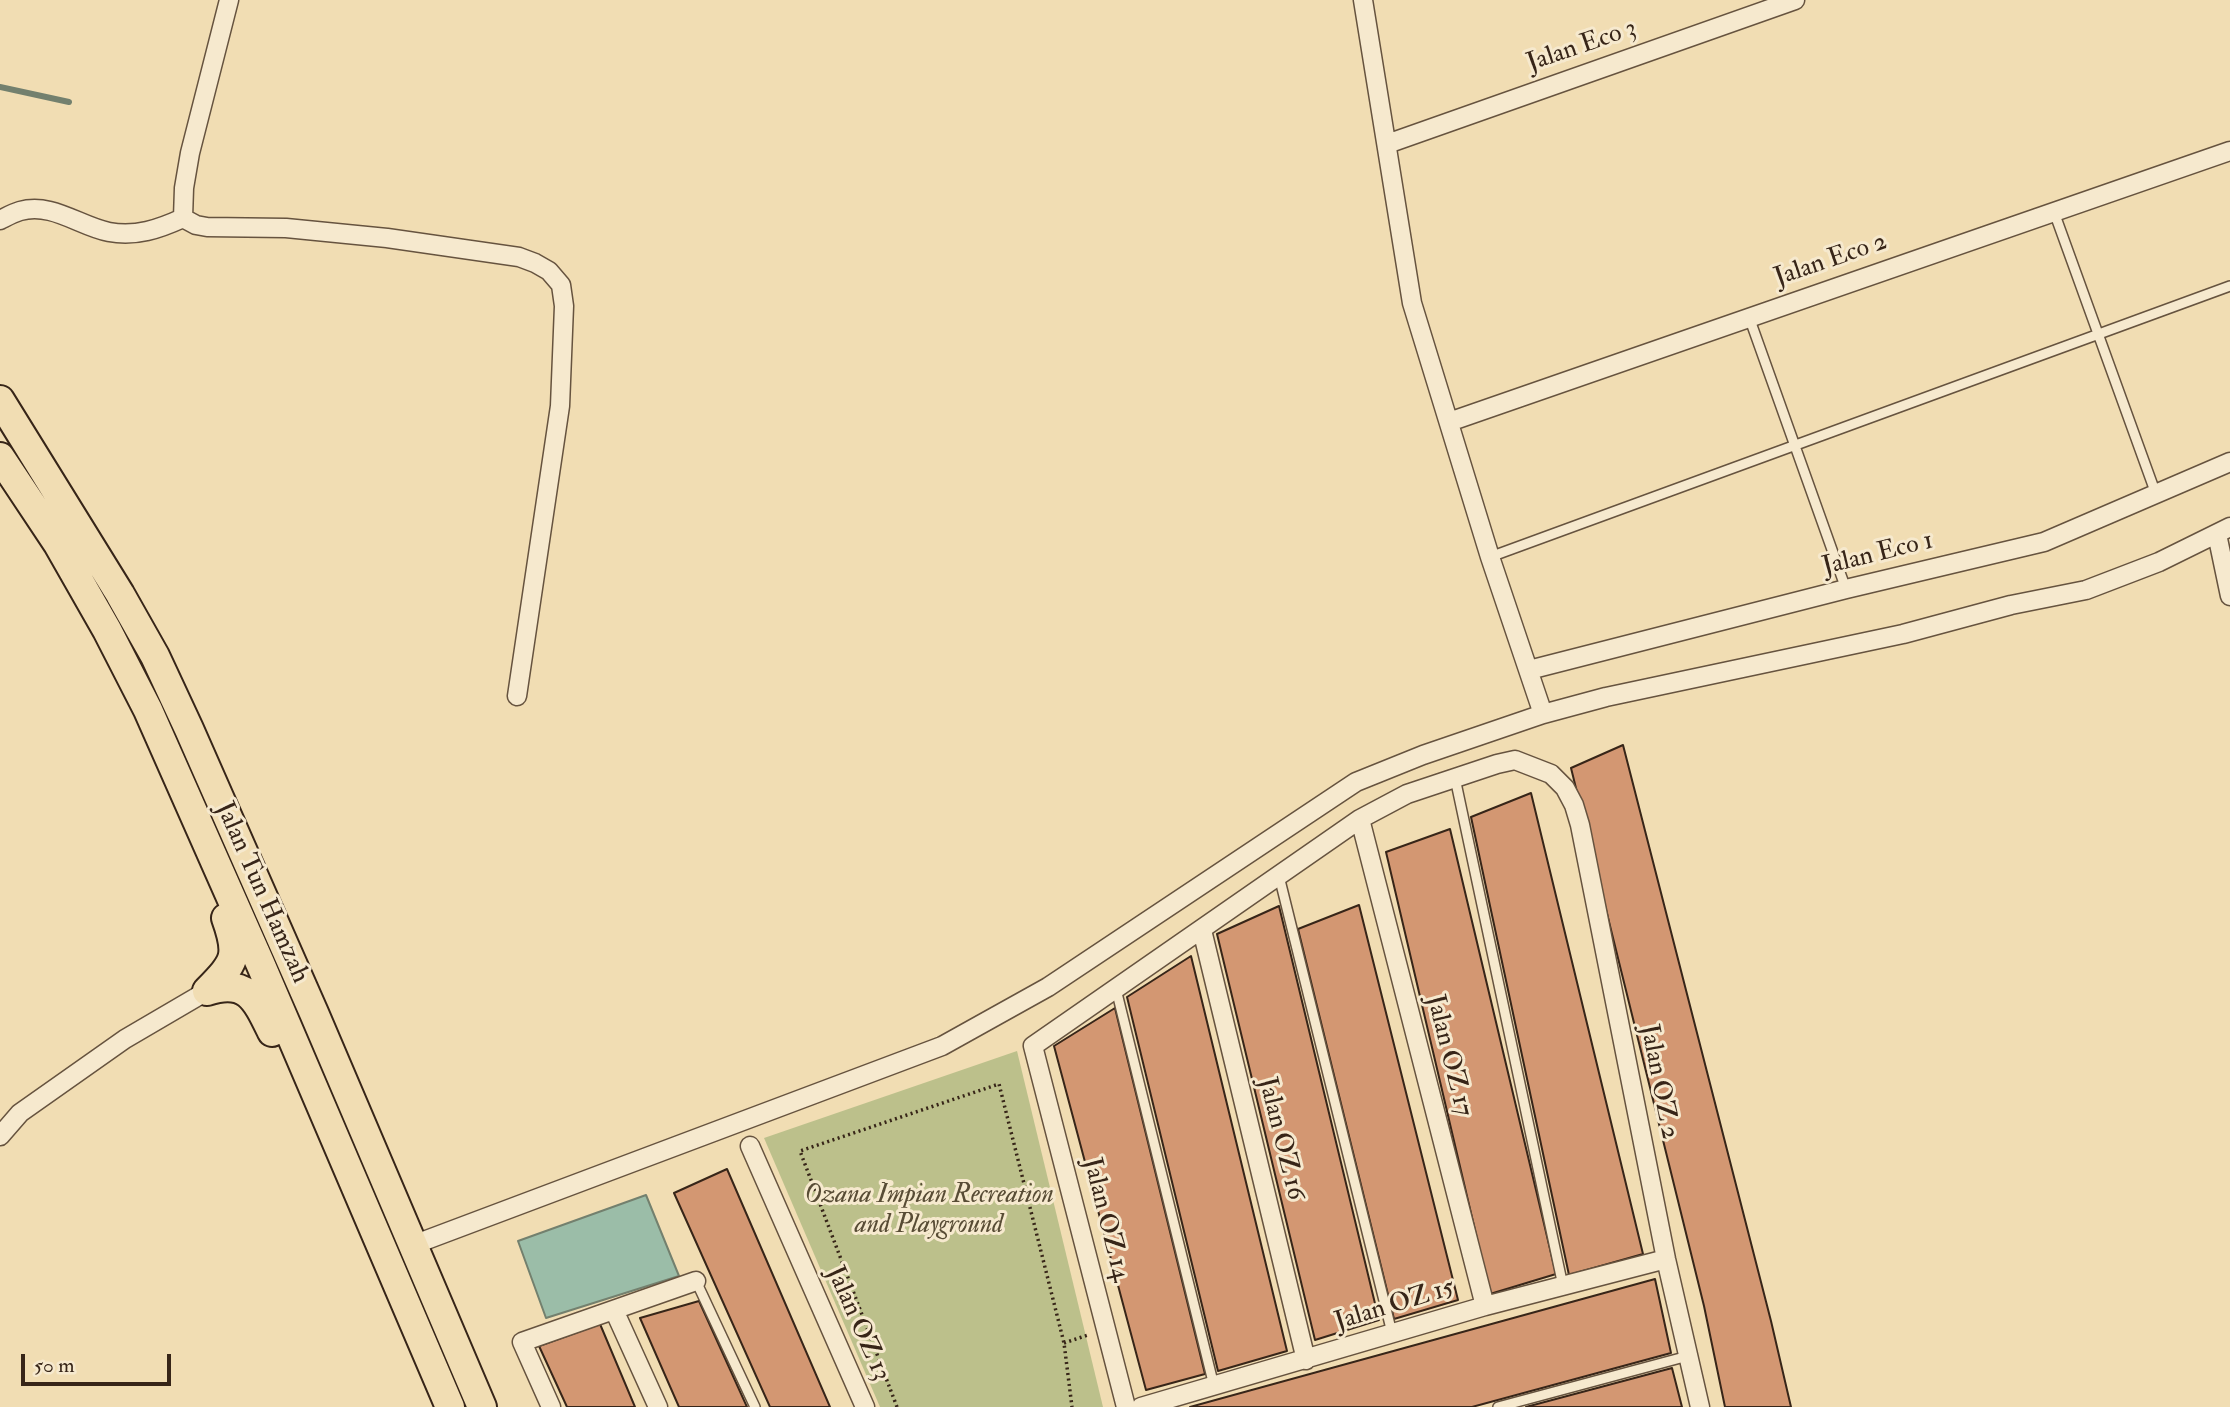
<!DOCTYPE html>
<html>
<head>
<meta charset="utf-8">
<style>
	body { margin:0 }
	#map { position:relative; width:2230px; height:1407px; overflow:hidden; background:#f1ddb3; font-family:"IM FELL Double Pica",serif }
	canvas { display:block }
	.scale { position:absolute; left:21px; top:1354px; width:150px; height:32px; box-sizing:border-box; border:4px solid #372518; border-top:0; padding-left:9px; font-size:21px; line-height:24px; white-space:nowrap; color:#372518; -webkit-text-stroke:5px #f6e9ce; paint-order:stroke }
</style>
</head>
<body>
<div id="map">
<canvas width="2230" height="1407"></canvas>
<div class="scale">50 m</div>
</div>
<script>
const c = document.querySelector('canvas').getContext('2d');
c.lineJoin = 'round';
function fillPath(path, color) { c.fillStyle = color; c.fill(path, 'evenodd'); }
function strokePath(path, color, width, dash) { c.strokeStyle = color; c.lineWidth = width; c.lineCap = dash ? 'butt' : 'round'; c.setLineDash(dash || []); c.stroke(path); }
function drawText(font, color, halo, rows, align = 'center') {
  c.font = font + ' "IM FELL Double Pica",serif'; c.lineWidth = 6; c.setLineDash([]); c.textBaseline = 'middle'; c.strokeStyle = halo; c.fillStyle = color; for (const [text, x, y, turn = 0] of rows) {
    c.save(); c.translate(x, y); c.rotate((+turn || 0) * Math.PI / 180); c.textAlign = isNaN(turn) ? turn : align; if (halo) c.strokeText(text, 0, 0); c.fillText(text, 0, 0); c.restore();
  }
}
fillPath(new Path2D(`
	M1017,1051L1103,1407H880L764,1138Z`), '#bcc08b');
const water = new Path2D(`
	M646,1195L679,1276L546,1318L518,1241Z`);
fillPath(water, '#9bbda8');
strokePath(water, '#73806e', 2);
strokePath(new Path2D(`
	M0,87L69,102`), '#73806e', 6);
const building = new Path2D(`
	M1623,745L1771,1321L1791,1407H1725L1704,1306L1571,768Z
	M1531,793L1643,1254L1569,1275L1471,817Z
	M1450,829L1556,1274L1490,1294L1386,852Z
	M1359,905L1458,1300L1394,1319L1298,929Z
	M1279,906L1379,1320L1315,1340L1217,934Z
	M1191,956L1287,1351L1218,1371L1127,997Z
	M1115,1008L1205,1374L1146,1390L1054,1046Z
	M727,1169L830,1407H770L674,1193Z
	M1655,1279L1671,1353L1472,1407H1190Z
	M699,1301L747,1407H679L640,1318Z
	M600,1324L635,1407H567L539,1346Z
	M1672,1368L1682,1407H1526Z`);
fillPath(building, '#d39772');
strokePath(building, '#372518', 2);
const service = new Path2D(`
	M2054,212L2156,494
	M1749,317L1846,589
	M1490,557L2230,286
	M1455,778L1563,1286
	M1279,876L1392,1333
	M1116,989L1214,1386
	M696,1281L755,1407
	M1498,1407L1688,1356`);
const minor = new Path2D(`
	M1363,0L1412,303L1490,557L1543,714
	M1387,144L1795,0
	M183,218L196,225L207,227L286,228L387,238L519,257L535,263L549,271L561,285L564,306L560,406L517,696
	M183,218L184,188L190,153L229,0
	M0,220C6,217 13,213 20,211C52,202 79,226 109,232C136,237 159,229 183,218
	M1449,422L2230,151
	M2217,534L2230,596
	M1529,670L1846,589L2044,542L2230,462
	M1360,819L1485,1306
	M1202,930L1306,1360
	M0,1136L20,1113L125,1039L207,991
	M750,1146L865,1407
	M413,1245L942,1046L1048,987L1356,782L1423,755L1543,714L1606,697L1903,634L2011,605L2086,590L2159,562L2230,527
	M614,1310L658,1407
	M551,1407L522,1342L696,1281
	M1126,1407L1033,1046L1360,819L1407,794L1497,764L1515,760L1551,774L1565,788L1574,805L1580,825L1666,1259L1700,1407
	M1141,1407L1485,1306L1666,1259`);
const primary = new Path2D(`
	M0,400L120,594L155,656L189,729L314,1013L482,1407
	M0,457L58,544L107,630L148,710L260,963L450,1407
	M207,991C247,978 256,999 272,1032
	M207,991C235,962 240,957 226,918`);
strokePath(service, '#66533f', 12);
strokePath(minor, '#66533f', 21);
strokePath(primary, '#372518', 32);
strokePath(new Path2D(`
	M1064,1343L1088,1335
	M897,1407L800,1151L999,1084L1064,1343L1072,1407`), '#372518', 3.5, [2, 3.5]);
strokePath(service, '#f6e9ce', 9);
strokePath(minor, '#f6e9ce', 18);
strokePath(primary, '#f1ddb3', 28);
drawText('26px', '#372518', '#f6e9ce', [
	["Jalan Eco 3",1582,47,-19],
	["Jalan Eco 2",1831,261,-19],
	["Jalan Eco 1",1878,555,-14],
	["Jalan Tun Hamzah",261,893,66],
	["Jalan OZ 17",1448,1056,76],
	["Jalan OZ 2",1658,1082,79],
	["Jalan OZ 16",1280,1139,76],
	["Jalan OZ 14",1105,1220,76],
	["Jalan OZ 15",1395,1306,-17],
	["Jalan OZ 13",857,1324,66]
]);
drawText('italic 26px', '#584c35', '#f6e9ce', [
	["Ozana Impian Recreation",929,1196],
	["and Playground",929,1226]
]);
</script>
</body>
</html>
